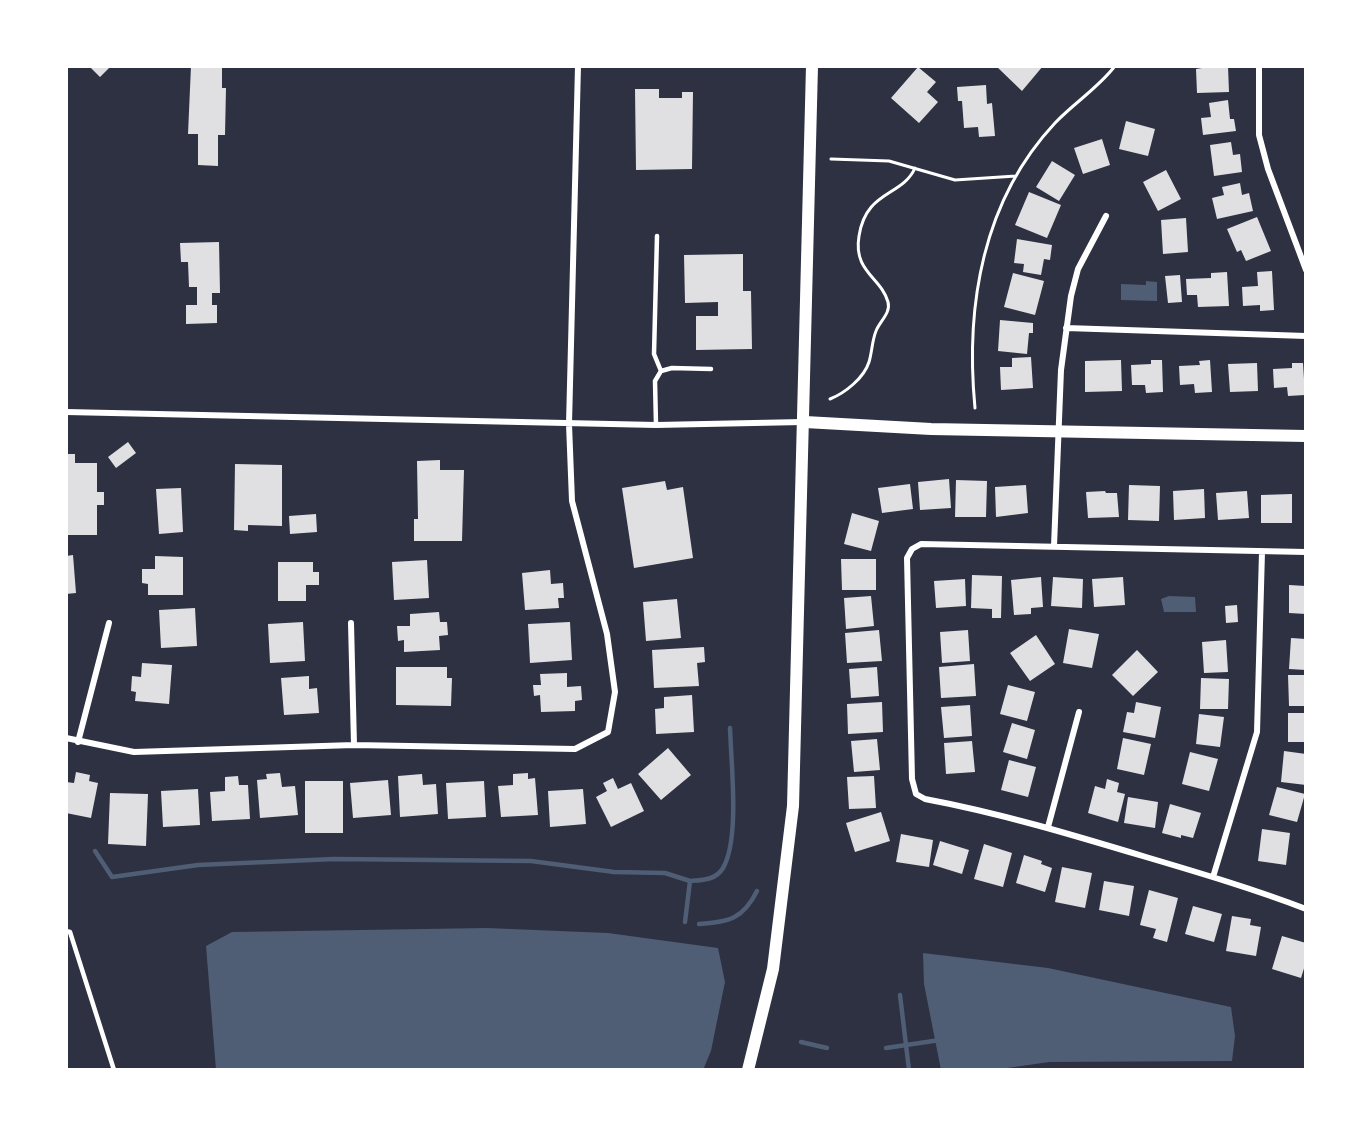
<!DOCTYPE html>
<html>
<head>
<meta charset="utf-8">
<style>
	body { margin:0 }
	#map { position:relative; width:1372px; height:1136px; overflow:hidden; background:#2d3142; font-family:"Roboto Condensed",sans-serif }
	canvas { display:block }
	.frame { position:absolute; inset:0; border:68px solid #fff; pointer-events:none }
</style>
</head>
<body>
<div id="map">
<canvas width="1372" height="1136"></canvas>
<div class="frame"></div>
</div>
<script>
const c = document.querySelector('canvas').getContext('2d');
c.lineJoin = 'round';
function fillPath(path, color) { c.fillStyle = color; c.fill(path, 'evenodd'); }
function strokePath(path, color, width, dash) { c.strokeStyle = color; c.lineWidth = width; c.lineCap = dash ? 'butt' : 'round'; c.setLineDash(dash || []); c.stroke(path); }
fillPath(new Path2D(`
	M1146,281L1157,282V301L1121,300V284L1146,285Z
	M1169,596L1195,597L1196,612H1164L1161,599Z
	M487,928L608,933L718,948L725,982L711,1051L703,1070H216L206,946L232,932Z
	M923,953L1048,968L1231,1007L1235,1036L1232,1061L1049,1062L994,1070H941L924,984Z`), '#4f5d75');
strokePath(new Path2D(`
	M95,851L112,877L198,865L334,859L531,861L614,872L665,873L690,881
	M685,922L690,881C703,880 716,880 723,868C740,839 731,763 730,728
	M699,924C729,922 743,919 757,891
	M900,995L909,1070
	M801,1042L827,1048
	M886,1048L940,1040`), '#4f5d75', 4.5);
fillPath(new Path2D(`
	M89,66H111L100,77Z
	M191,66H222V88H226L225,135H218V166L198,165V134H188Z
	M996,66H1043L1022,91Z
	M1202,66H1228L1229,92L1197,93L1196,69L1202,68Z
	M918,67L936,82L927,92L938,102L919,123L891,98Z
	M986,85L987,104L992,103L995,136L979,137L978,127L964,128L962,101H958L957,87Z
	M635,89H659V98H682V92H693L692,169L636,170Z
	M1228,100L1230,119H1234L1236,131L1203,135L1201,118L1211,117L1209,103Z
	M1126,121L1155,129L1148,156L1119,149Z
	M1102,139L1110,165L1083,174L1074,148Z
	M1231,142L1233,155L1240,154L1242,172L1214,176L1210,145Z
	M1052,161L1075,175L1059,201L1036,187Z
	M1166,170L1181,199L1158,211L1143,182Z
	M1240,183L1242,195L1249,193L1253,211L1217,219L1212,198L1224,195L1222,187Z
	M1029,192L1061,205L1047,238L1015,225Z
	M1257,217L1271,251L1246,261L1241,250L1237,252L1227,229Z
	M1186,218L1188,252L1163,254L1161,220Z
	M1017,239L1052,245L1050,260L1044,259L1041,275L1023,272L1024,264L1014,263Z
	M219,242L220,293H212V305H217V323L186,324V305H197V287H189L188,262H181L180,243Z
	M743,254V291H751L752,349L696,350V316H718V302L685,303L684,255Z
	M1272,271L1274,310L1260,311V305L1243,306L1242,287L1258,286L1257,272Z
	M1227,272L1229,306L1198,307L1197,295H1187L1186,279L1211,278V273Z
	M1013,273L1044,281L1035,315L1004,307Z
	M1180,275L1182,302L1168,303L1165,276Z
	M1000,320L1033,323V333H1029L1027,354L998,351Z
	M1031,357L1033,388L1001,390L1000,367H1012V358Z
	M1121,360L1122,391L1085,392V361Z
	M1151,360H1162L1163,392L1146,393L1145,385H1132L1131,365L1151,364Z
	M1210,360L1212,392L1195,393L1194,384L1180,385L1179,366L1200,365L1199,361Z
	M1257,363L1258,391L1230,392L1228,364Z
	M1292,363H1303L1305,395L1288,396L1287,387L1274,388L1273,369L1292,368Z
	M128,442L136,453L116,468L108,457Z
	M66,454H75V463H97V492H104V505H97V535H66Z
	M440,460V470H464L462,541H414V519H418L417,461Z
	M235,464L282,465V526L248,525V531L234,530Z
	M949,479L951,508L920,510L918,482Z
	M956,480L987,481L986,517H955Z
	M665,481L667,490L683,487L693,558L634,568L622,488Z
	M910,484L913,509L882,513L878,488Z
	M1026,485L1028,513L996,517L995,487Z
	M1129,485L1160,486L1159,521L1128,520Z
	M181,488L183,532L159,534L156,489Z
	M1204,489L1205,518L1174,520L1173,491Z
	M1105,491L1106,493H1117L1119,517L1088,518L1086,492Z
	M1247,491L1249,518L1218,520L1216,493Z
	M1292,494V523H1261V495Z
	M852,513L879,521L871,551L844,544Z
	M316,514L317,532L290,534L289,516Z
	M73,555L76,593L66,594V556Z
	M155,556L183,557V595H148V584L142,583V569H155Z
	M841,559H876V590H842Z
	M427,560L429,598L394,600L392,562Z
	M278,562H313V572H319V585H306V601H278Z
	M550,570L551,584L563,583L564,598H558L559,608L525,610L522,573Z
	M972,575L1002,576L1001,618H992V609L971,608Z
	M1041,577L1043,607L1031,608V614L1014,615L1011,580Z
	M1053,577L1083,579L1082,608L1051,606Z
	M1123,577L1125,605L1094,607L1092,579Z
	M965,579L966,606L936,608L934,581Z
	M1289,585L1306,586V614L1289,613Z
	M871,596L874,626L846,629L844,598Z
	M677,599L681,638L646,641L643,602Z
	M1237,605L1238,622L1226,623L1225,606Z
	M195,608L197,646L161,648L159,610Z
	M439,612L440,622H447L448,635L439,636L440,650L404,652V640L398,641L397,626H410V614Z
	M303,622L305,661L270,663L268,624Z
	M570,622L572,660L530,663L528,624Z
	M1069,629L1099,634L1092,668L1063,663Z
	M879,630L882,661L847,663L845,633Z
	M968,630L970,661L942,663L940,632Z
	M1036,635L1055,664L1030,681L1010,653Z
	M1291,638L1306,639V670L1289,669Z
	M1226,640L1228,672L1204,673L1202,642Z
	M704,647L705,662L697,663L699,686L654,688L652,650Z
	M1137,650L1158,672L1133,696L1112,675Z
	M142,663L172,665L169,704L135,701L136,692L131,691L132,676L141,677Z
	M974,664L976,696L941,698L939,667Z
	M396,667H447V678H452L451,706L396,705Z
	M877,667L879,696L851,698L849,669Z
	M567,673V687L581,686L582,700L575,701V711L541,712L540,695L534,696L533,685H541L540,674Z
	M1288,675H1306V706H1289Z
	M309,676V689L317,688L319,713L284,715L281,678Z
	M1201,678L1229,679L1228,709H1200Z
	M1008,685L1035,692L1027,721L1000,714Z
	M692,695L694,732L656,734L655,709L664,708V697Z
	M882,702L883,732L848,734L847,704Z
	M1136,702L1161,707L1155,738L1123,732L1127,712L1134,713Z
	M970,705L972,736L944,738L941,707Z
	M1288,713H1306V742H1288Z
	M1199,714L1224,717L1220,747L1196,744Z
	M1012,723L1035,730L1027,759L1003,752Z
	M1123,738L1151,744L1144,775L1117,769Z
	M877,739L880,770L854,772L851,741Z
	M972,741L975,772L946,774L944,743Z
	M668,748L691,775L661,800L638,774Z
	M1284,751L1306,754V785L1281,782Z
	M1190,752L1218,759L1209,791L1182,784Z
	M1009,760L1036,767L1028,797L1001,790Z
	M76,772L90,775L89,781L98,783L91,818L66,813V782L74,783Z
	M280,773L282,787L295,786L298,815L260,818L257,780L267,779L266,774Z
	M528,773V779L535,778L538,815L501,817L498,786L513,785V774Z
	M422,774L423,785L436,784L438,814L400,817L398,776Z
	M238,776L239,785H248L250,819L212,821L210,792L225,791V777Z
	M874,776L876,808L849,809L847,777Z
	M613,778L618,789L631,783L644,811L611,827L596,797L607,791L603,783Z
	M1107,779L1119,783L1117,792L1125,794L1118,822L1088,813L1095,786L1105,789Z
	M388,780L391,815L353,818L350,783Z
	M305,781H343V833H305Z
	M484,781L486,817L448,819L446,783Z
	M1277,787L1305,794L1297,822L1269,815Z
	M198,789L200,825L163,827L161,791Z
	M583,789L586,824L550,827L548,791Z
	M110,793L148,794L146,846L108,844Z
	M1128,797L1158,802L1155,828L1124,823Z
	M1170,804L1201,813L1193,838L1181,835V838L1162,833Z
	M881,812L890,841L855,852L846,823Z
	M1262,829L1290,833L1286,865L1258,861Z
	M901,834L933,840L929,867L896,862Z
	M940,841L969,850L962,874L933,865Z
	M984,844L1012,853L1003,887L974,879Z
	M1024,855L1042,861L1041,864L1052,868L1045,892L1016,883Z
	M1062,867L1092,873L1085,908L1055,902Z
	M1104,881L1134,886L1129,916L1099,910Z
	M1149,890L1178,898L1167,942L1153,938L1156,929L1140,925Z
	M1193,906L1222,914L1214,942L1185,934Z
	M1232,916L1251,919L1250,925L1261,927L1256,956L1226,951Z
	M1282,936L1306,943V962L1301,978L1272,969Z`), '#e0e0e3');
strokePath(new Path2D(`
	M831,159L889,161L955,180L1016,176
	M830,399C845,393 864,378 869,362C872,352 872,341 876,331C880,321 891,313 888,302C881,277 853,272 859,236C866,190 902,197 915,168
	M975,408C965,305 983,200 1055,123C1074,103 1098,88 1115,66`), '#fff', 3);
strokePath(new Path2D(`
	M657,236L654,354L661,371
	M656,425L655,381L661,371L672,368L711,369
	M66,931L70,932L114,1070`), '#fff', 4.5);
strokePath(new Path2D(`
	M1259,66V135L1268,169L1306,270
	M1066,328L1306,336
	M66,412L656,425L803,422
	M1054,546L1061,370L1071,296L1078,269L1106,216
	M1306,552L921,544L912,549L907,558L912,779L916,794L925,799C1000,813 1073,835 1146,857C1200,873 1254,889 1306,909
	M351,623L354,745
	M66,738L134,752L354,745L575,749L608,732L615,692L607,634L572,501L569,424L578,66
	M78,742L109,623
	M1048,827L1079,712
	M1213,877L1257,732L1262,552`), '#fff', 6);
strokePath(new Path2D(`
	M805,422L931,429L1306,436
	M748,1070L773,969L793,806L812,66`), '#fff', 12);
</script>
</body>
</html>
